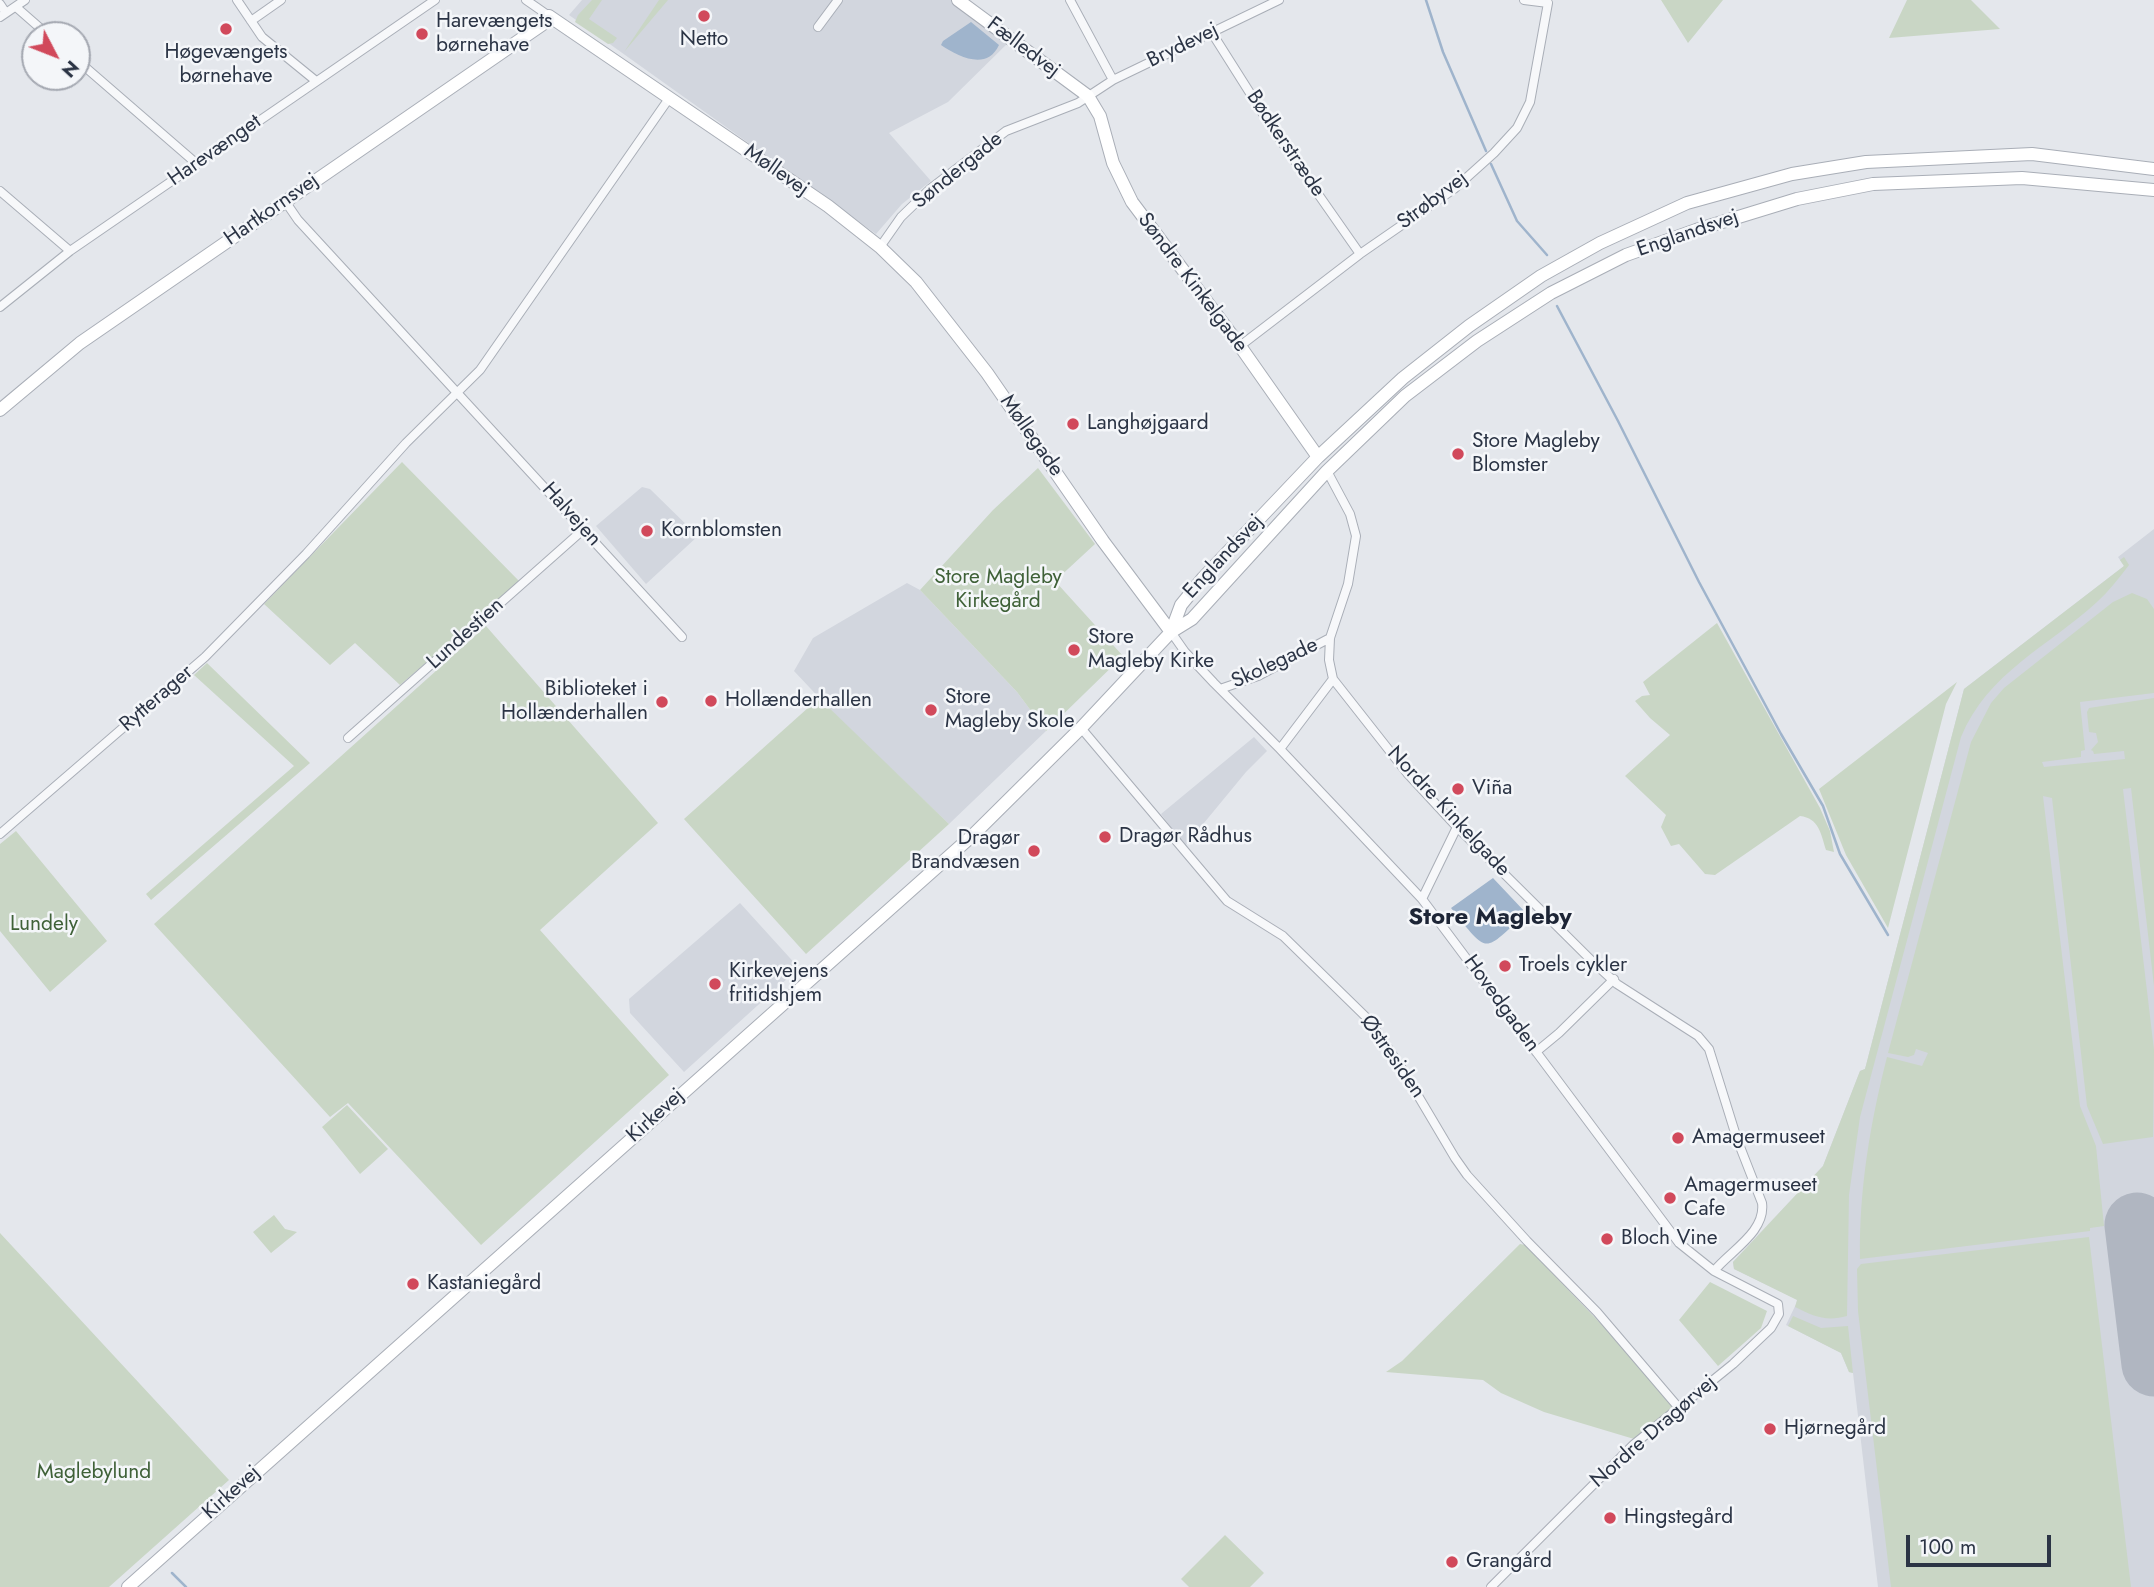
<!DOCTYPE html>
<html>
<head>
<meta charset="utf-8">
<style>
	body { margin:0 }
	#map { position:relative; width:2154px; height:1587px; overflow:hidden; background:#e4e7ec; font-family:Jost,sans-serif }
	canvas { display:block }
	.north { position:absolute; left:21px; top:21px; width:70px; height:70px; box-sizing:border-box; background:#f4f6f9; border:2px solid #a4a8b1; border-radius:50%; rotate:132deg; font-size:19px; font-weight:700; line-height:28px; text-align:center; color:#2b3445 }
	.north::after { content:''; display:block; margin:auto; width:24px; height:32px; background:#d1495b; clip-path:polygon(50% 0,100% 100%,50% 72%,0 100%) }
	.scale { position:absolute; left:1906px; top:1535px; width:145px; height:32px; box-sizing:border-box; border:4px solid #2b3445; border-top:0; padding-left:9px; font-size:21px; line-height:24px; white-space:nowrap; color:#2b3445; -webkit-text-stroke:5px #f4f6f9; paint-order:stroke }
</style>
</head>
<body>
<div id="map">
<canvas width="2154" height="1587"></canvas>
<div class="north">N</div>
<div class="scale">100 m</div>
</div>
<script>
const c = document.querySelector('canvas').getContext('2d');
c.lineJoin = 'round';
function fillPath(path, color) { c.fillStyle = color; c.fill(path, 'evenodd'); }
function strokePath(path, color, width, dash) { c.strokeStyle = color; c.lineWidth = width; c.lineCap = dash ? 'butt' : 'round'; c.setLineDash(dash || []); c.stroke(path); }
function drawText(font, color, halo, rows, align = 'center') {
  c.font = font + ' Jost,sans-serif'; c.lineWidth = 5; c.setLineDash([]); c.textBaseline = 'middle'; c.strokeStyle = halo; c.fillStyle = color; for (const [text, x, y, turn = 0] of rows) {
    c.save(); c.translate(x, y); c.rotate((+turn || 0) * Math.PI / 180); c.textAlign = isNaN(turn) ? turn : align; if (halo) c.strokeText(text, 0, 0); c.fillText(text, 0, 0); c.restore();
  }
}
fillPath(new Path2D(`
	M582,0H955L1010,41L948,102L889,133L931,181L902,204L876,234L569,15Z
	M642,487L650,489L698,536L646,584L596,526Z
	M2154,529V1587H1878L1853,1373L1849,1372L1841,1353L1786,1325L1798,1300L1734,1269L1733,1262L1823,1166L1860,1071L1865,1069L1964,689L2124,566L2118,557Z
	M907,583L920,590L1017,692L1046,731L949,824L842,722L794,671L813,638Z
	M1254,737L1267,751L1246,772L1185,846L1161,814Z
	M740,903L799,968L684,1072L630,1013L629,999Z`), '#d2d6de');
fillPath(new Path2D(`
	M592,0H602L589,19L617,38L613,43L608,44L575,22L578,15Z
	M659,0H668L624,52Z
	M1661,0H1723L1688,43Z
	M1907,0H1971L2000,29L1889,38Z
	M402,462L520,582L400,685L355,643L330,665L264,604Z
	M1038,468L1095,544L1055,581L1123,656L1046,731L1017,692L920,590L993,510Z
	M2124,557L2129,565C2119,578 2109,591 2097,602C2048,647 1988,672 1961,737L1860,1117L1849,1195L1847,1316C1826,1322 1813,1316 1795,1307L1797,1300L1734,1269L1733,1262L1823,1166L1860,1071L1865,1069L1964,689L2124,566L2120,560Z
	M2132,593L2147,599L2154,609V693L2080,702L2085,750L2081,751V757L2042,762L2044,767L2125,759L2124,751L2094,754L2093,751L2091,750L2098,742L2096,733L2089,732L2087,712L2089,708L2154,698V986L2131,788L2123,789L2154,1050L2153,1137L2103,1144L2087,1106L2052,798L2043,796L2080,1106L2096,1146L2104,1226L2090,1228V1231L1860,1259C1859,1189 1870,1124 1887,1057L1922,1066L1928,1053L1916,1049L1914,1055L1908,1057L1888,1053L1971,742L1991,703L2004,688L2113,602Z
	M1717,623L1820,808L1830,831L1834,852L1826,850C1821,834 1819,818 1800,816L1715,875L1705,874L1679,844L1671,846L1661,827L1666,815L1625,776L1670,735L1650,718L1635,701L1642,696L1650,695L1643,682Z
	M486,626L658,823L540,930L669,1075L481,1245L348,1103L330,1117L154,924Z
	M207,663L310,763L151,900L146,894L294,766L194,675Z
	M1957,682L1946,704L1888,928L1846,855L1819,789Z
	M819,698L949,824L806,954L684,819Z
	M16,831L107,941L50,992L0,931V844Z
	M347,1105L388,1149L360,1174L322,1127Z
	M274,1215L285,1229L297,1232L271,1253L253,1232Z
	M0,1233L229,1480L109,1587H0Z
	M2089,1237L2131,1587H1891L1858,1311L1857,1269L1861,1264Z
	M1520,1244L1525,1245L1604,1327L1674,1406L1634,1439L1544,1412L1501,1393L1483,1380L1386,1372L1402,1361Z
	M1710,1282L1767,1311L1761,1328L1718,1366L1679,1320Z
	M1793,1316L1821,1328L1848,1326L1853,1373L1849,1372L1841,1353L1788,1326Z
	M1225,1535L1264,1573L1250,1587H1189L1181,1579Z`), '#c9d6c5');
fillPath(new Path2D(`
	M971,22L999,45C987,71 959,57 941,45L943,41Z
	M1493,878L1526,913C1482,954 1489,955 1451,908Z`), '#9fb4cc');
strokePath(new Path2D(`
	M1426,0L1443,52L1486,151
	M1491,164L1517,221L1547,255
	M1557,306L1618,421L1699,582L1781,734L1823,806L1840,854L1888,935
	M172,1573L186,1587`), '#9fb4cc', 2.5);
strokePath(new Path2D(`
	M2147,1309L2149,1292L2154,1278
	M2150,1330L2154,1342`), '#b0b6c1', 26);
strokePath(new Path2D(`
	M2137,1225L2154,1364`), '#b0b6c1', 65);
const street = new Path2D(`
	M237,0L262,37L316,81
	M526,0L549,16
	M1070,0L1113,80
	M1524,0L1548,3
	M0,4L6,13
	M16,7L48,35
	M0,17L25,0
	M251,21L281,0
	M818,27L838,0
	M1212,33L1274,131L1360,254
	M77,60L197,164
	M0,191L70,251
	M285,201L298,220L682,637
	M880,247L901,217L930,189L1006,131L1078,103L1113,80L1279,0
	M0,307L70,251L435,0
	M1240,346L1360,254L1454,189L1494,153L1517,128L1530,102L1548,3
	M1327,471L1350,514L1356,536L1348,584L1330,638L1329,660L1333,679L1407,773L1457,827L1592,961L1617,984L1698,1036L1709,1049L1737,1139L1762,1203C1766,1232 1730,1251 1714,1271
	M1171,632L1185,652L1214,683L1280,749L1422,899L1679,1243L1714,1271L1778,1304L1779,1314L1771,1328L1733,1364L1633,1445L1491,1587
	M1220,689L1258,676L1330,638
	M1081,728L1227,901L1283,936L1368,1019L1401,1067L1455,1158L1467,1175L1527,1241L1597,1312L1679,1408
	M348,738L584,529
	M1280,749L1333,679
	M0,834L205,657L306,554L406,443L480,370L670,97
	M1422,899L1457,827
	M1536,1052L1559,1033L1614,979`);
const secondary = new Path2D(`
	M958,0L1088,96L1100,116L1113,163L1132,202L1240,346L1318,457
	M0,410L80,343L543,24L549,16L828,206L880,247L916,282L987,373L1103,541L1171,632
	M1171,632L1181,605L1203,578L1318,457L1403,378L1469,326L1541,276L1600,243L1687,203L1792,174L1866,162L2032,154L2154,169
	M128,1587L973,835L1081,728L1171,632L1192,619L1327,471L1405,396L1477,341L1551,293L1626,255L1696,230L1797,199L1873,184L2022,178L2154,190`);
strokePath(street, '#a9aeb7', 10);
strokePath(secondary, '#a9aeb7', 14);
strokePath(street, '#f7f8fa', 8);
strokePath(secondary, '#fff', 12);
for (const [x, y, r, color] of [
	[704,16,7,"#d1495b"],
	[226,29,7,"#d1495b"],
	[422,34,7,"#d1495b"],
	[1073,424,7,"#d1495b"],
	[1458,454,7,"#d1495b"],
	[647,531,7,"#d1495b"],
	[1074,650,7,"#d1495b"],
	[711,701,7,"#d1495b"],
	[662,702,7,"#d1495b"],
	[931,710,7,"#d1495b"],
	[1458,789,7,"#d1495b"],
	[1105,837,7,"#d1495b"],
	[1034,851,7,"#d1495b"],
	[1505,966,7,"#d1495b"],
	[715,984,7,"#d1495b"],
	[1678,1138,7,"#d1495b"],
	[1670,1198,7,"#d1495b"],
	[1607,1239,7,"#d1495b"],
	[413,1284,7,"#d1495b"],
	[1770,1429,7,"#d1495b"],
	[1610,1518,7,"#d1495b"],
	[1452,1562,7,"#d1495b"]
]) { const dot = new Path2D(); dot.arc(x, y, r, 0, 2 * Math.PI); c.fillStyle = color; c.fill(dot); strokePath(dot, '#f4f6f9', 2.5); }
drawText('21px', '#2b3445', '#f4f6f9', [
	["Harevængets",436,22],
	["børnehave",436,46],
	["Netto",704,40,"center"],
	["Høgevængets",226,53,"center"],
	["børnehave",226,77,"center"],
	["Langhøjgaard",1087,424],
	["Store Magleby",1472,442],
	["Blomster",1472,466],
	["Kornblomsten",661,531],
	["Store",1088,638],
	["Magleby Kirke",1088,662],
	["Biblioteket i",648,690,"right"],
	["Hollænderhallen",648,714,"right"],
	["Store",945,698],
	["Magleby Skole",945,722],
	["Hollænderhallen",725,701],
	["Viña",1472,789],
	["Dragør Rådhus",1119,837],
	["Dragør",1020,839,"right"],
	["Brandvæsen",1020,863,"right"],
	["Troels cykler",1519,966],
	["Kirkevejens",729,972],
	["fritidshjem",729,996],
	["Amagermuseet",1692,1138],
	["Amagermuseet",1684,1186],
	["Cafe",1684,1210],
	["Bloch Vine",1621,1239],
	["Kastaniegård",427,1284],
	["Hjørnegård",1784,1429],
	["Hingstegård",1624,1518],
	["Grangård",1466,1562]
], 'left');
drawText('21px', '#2b3445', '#f4f6f9', [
	["Brydevej",1183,46,-26],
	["Fælledvej",1023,48,37],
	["Bødkerstræde",1285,144,56],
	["Harevænget",215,151,-35],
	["Møllevej",776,171,35],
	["Søndergade",958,171,-39],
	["Strøbyvej",1433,201,-37],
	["Hartkornsvej",272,210,-35],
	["Englandsvej",1688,234,-19],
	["Søndre Kinkelgade",1192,283,53],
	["Møllegade",1031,436,55],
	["Halvejen",571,515,48],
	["Englandsvej",1224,557,-47],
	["Lundestien",466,634,-42],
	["Skolegade",1275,664,-25],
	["Rytterager",157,699,-41],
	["Nordre Kinkelgade",1448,812,47],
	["Hovedgaden",1501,1004,54],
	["Østresiden",1392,1057,55],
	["Kirkevej",656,1116,-42],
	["Nordre Dragørvej",1654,1432,-41],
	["Kirkevej",232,1493,-42]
]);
drawText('21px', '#3f6138', '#f4f6f9', [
	["Store Magleby",998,578],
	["Kirkegård",998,602],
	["Lundely",44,925],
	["Maglebylund",94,1473]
]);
drawText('bold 24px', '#1d2536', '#f4f6f9', [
	["Store Magleby",1490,918]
]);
</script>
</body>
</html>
